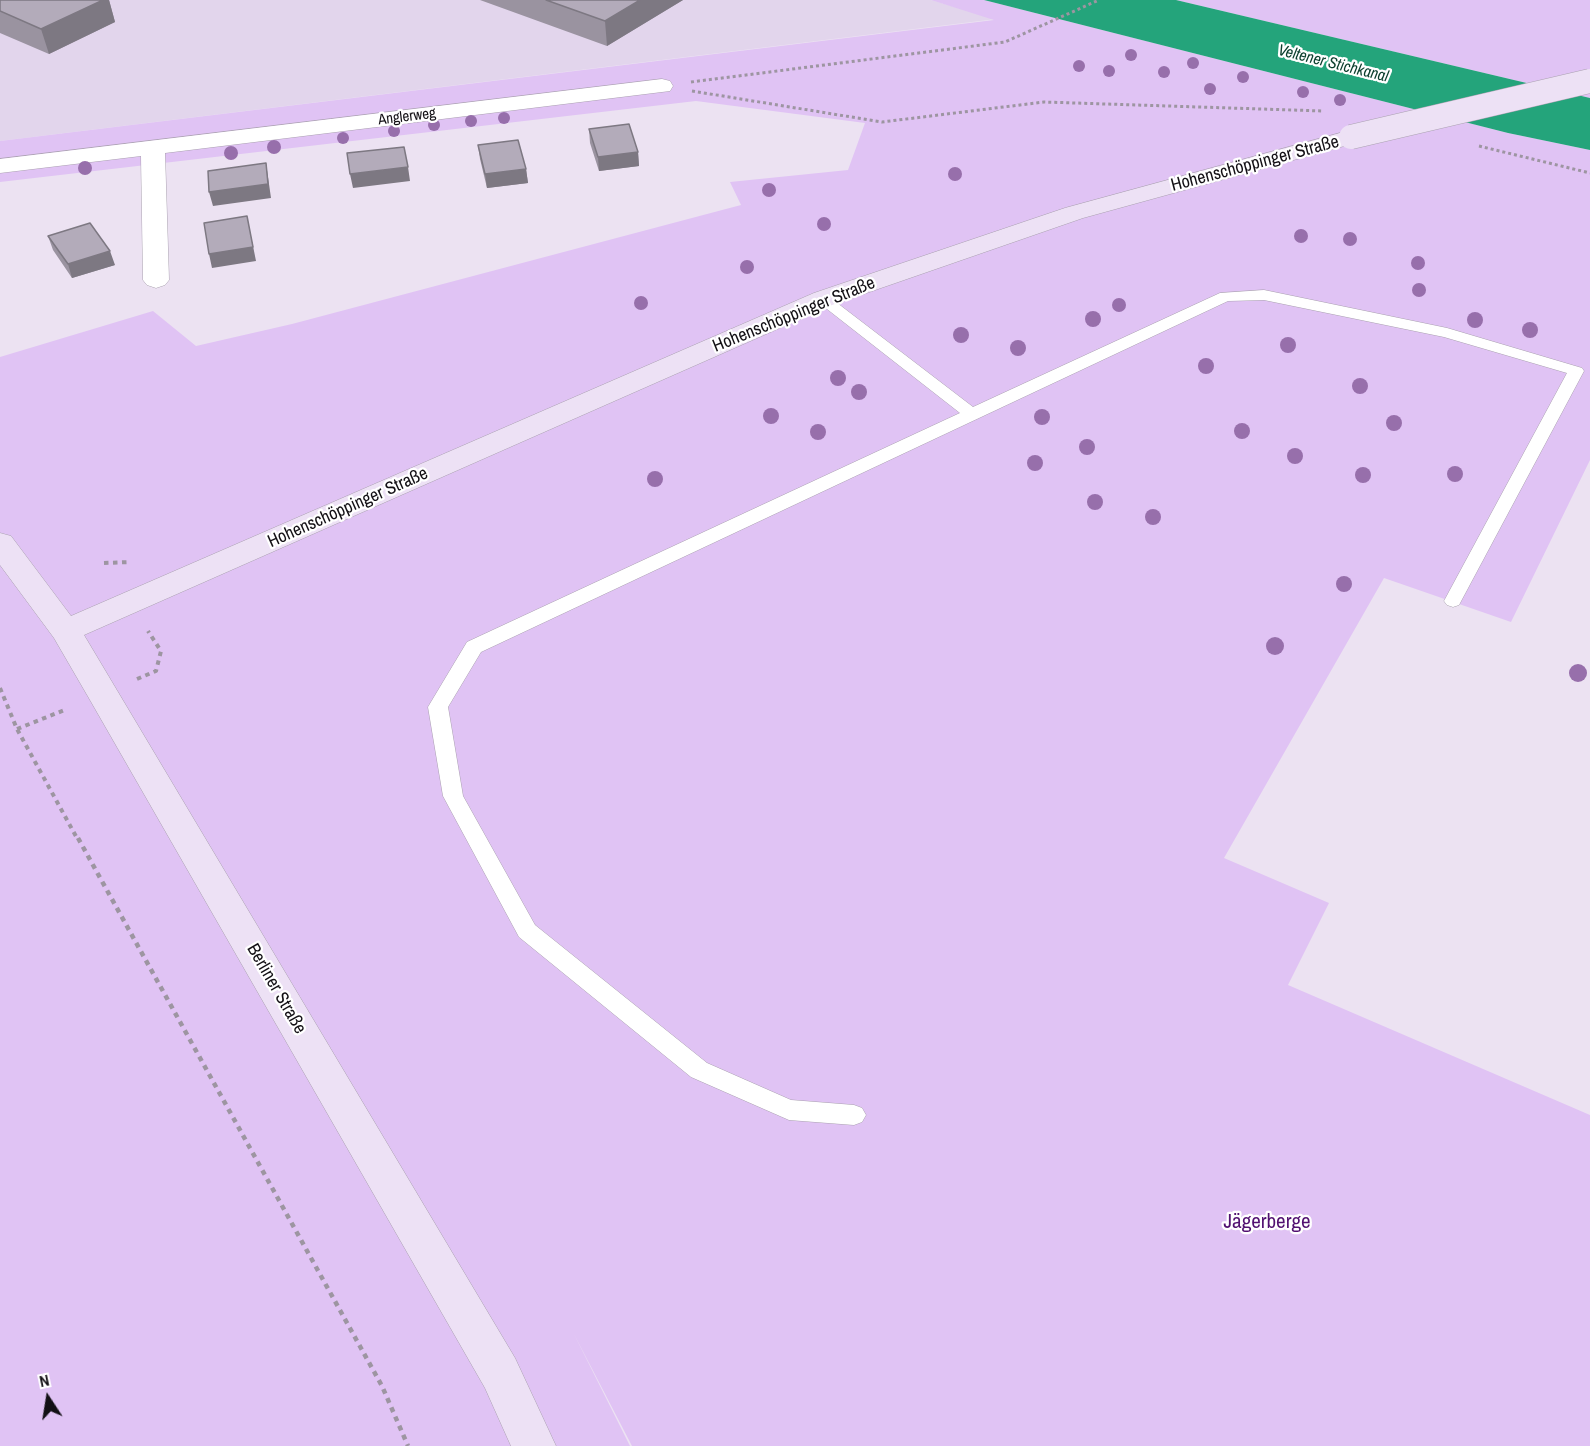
<!DOCTYPE html>
<html>
<head>
<meta charset="utf-8">
<style>
	body { margin:0 }
	#map { position:relative; width:1590px; height:1446px; overflow:hidden; background:#ece2f2; font-family:"Archivo Narrow",sans-serif }
	canvas { display:block }
	.north { position:absolute; left:18px; top:1368px; width:60px; height:60px; -webkit-text-stroke:4px #fff; paint-order:stroke; rotate:348deg; font-size:16px; font-weight:700; line-height:24px; text-align:center; color:#131015 }
	.north::after { content:''; display:block; margin:auto; width:21px; height:27px; background:#131015; clip-path:polygon(50% 0,100% 100%,50% 72%,0 100%) }
</style>
</head>
<body>
<div id="map">
<canvas width="1590" height="1446"></canvas>
<div class="north">N</div>
</div>
<script>
const c = document.querySelector('canvas').getContext('2d');
c.lineJoin = 'round';
function fillPath(path, color) { c.fillStyle = color; c.fill(path, 'evenodd'); }
function strokePath(path, color, width, dash) { c.strokeStyle = color; c.lineWidth = width; c.lineCap = dash ? 'butt' : 'round'; c.setLineDash(dash || []); c.stroke(path); }
function drawText(font, color, halo, rows, align = 'center') {
  c.font = font + ' "Archivo Narrow",sans-serif'; c.lineWidth = 4.5; c.setLineDash([]); c.textBaseline = 'middle'; c.strokeStyle = halo; c.fillStyle = color; for (const [text, x, y, turn = 0] of rows) {
    c.save(); c.translate(x, y); c.rotate((+turn || 0) * Math.PI / 180); c.textAlign = isNaN(turn) ? turn : align; if (halo) c.strokeText(text, 0, 0); c.fillText(text, 0, 0); c.restore();
  }
}
fillPath(new Path2D(`
	M0,0H931L996,19L0,141Z`), '#e2d5ec');
fillPath(new Path2D(`
	M931,0H984L1508,133L1590,150V460L1511,622L1384,578L1224,858L1329,903L1288,985L1590,1115V1446H632L574,1334L630,1446H0V357L153,311L196,346L292,324L741,205L730,182L848,170L865,123L696,101L0,182V141L994,20Z
	M1176,0H1590V98Z`), '#e0c3f4');
fillPath(new Path2D(`
	M984,0H1176L1590,98V150L1508,133Z`), '#24a47b');
const service = new Path2D(`
	M1264,290L1447,328L1582,368L1584,371L1459,605L1453,607L1447,605L1444,601L1567,373L1444,337L1264,300L1228,301L481,652L448,707L463,796L535,925L707,1063L791,1100L854,1105L862,1108L866,1115L862,1122L854,1125L789,1120L691,1077L519,937L443,796L428,707L467,642L960,413L818,302L815,299L818,296H828L973,407L1220,293Z`);
const minor = new Path2D(`
	M662,79L670,81L673,86L670,91L165,153L169,280L165,285L156,288L147,285L143,280L141,156L0,173V159Z`);
const secondary = new Path2D(`
	M1351,130L1359,132L1363,137L1359,142L1083,218L832,305L84,635L515,1358L556,1446H511L485,1388L90,700L54,638L0,565V533L11,536L71,616L814,293L1065,208Z`);
strokePath(service, '#aba2b1', 1);
strokePath(minor, '#aba2b1', 1);
strokePath(secondary, '#aba2b1', 1);
strokePath(new Path2D(`
	M691,82L1005,42L1099,0
	M692,91L882,122L1044,102L1323,111
	M1479,146L1590,173`), '#9d95a1', 3, [3, 3]);
strokePath(new Path2D(`
	M104,563L130,562
	M137,679L156,671L161,651L148,631
	M0,688L17,729L78,840
	M17,729L67,709`), '#9d95a1', 4, [4.5, 4.5]);
strokePath(new Path2D(`
	M78,838L382,1386L408,1446`), '#9d95a1', 4.5, [5, 5]);
fillPath(service, '#fff');
fillPath(minor, '#fff');
fillPath(secondary, '#ede1f5');
const secondaryBridge = new Path2D(`
	M1351,137L1590,81`);
strokePath(secondaryBridge, '#aba2b1', 25, []);
strokePath(secondaryBridge, '#ede1f5', 24);
c.fillStyle = '#976fab';
for (const [x, y, r] of [
	[1131,55,6],
	[1193,63,6],
	[1079,66,6],
	[1109,71,6],
	[1164,72,6],
	[1243,77,6],
	[1210,89,6],
	[1303,92,6],
	[1340,100,6],
	[504,118,6],
	[471,121,6],
	[434,125,6],
	[394,131,6],
	[343,138,6],
	[274,147,7],
	[231,153,7],
	[85,168,7],
	[955,174,7],
	[769,190,7],
	[824,224,7],
	[1301,236,7],
	[1350,239,7],
	[1418,263,7],
	[747,267,7],
	[1419,290,7],
	[641,303,7],
	[1119,305,7],
	[1093,319,8],
	[1475,320,8],
	[1530,330,8],
	[961,335,8],
	[1288,345,8],
	[1018,348,8],
	[1206,366,8],
	[838,378,8],
	[1360,386,8],
	[859,392,8],
	[771,416,8],
	[1042,417,8],
	[1394,423,8],
	[1242,431,8],
	[818,432,8],
	[1087,447,8],
	[1295,456,8],
	[1035,463,8],
	[1455,474,8],
	[1363,475,8],
	[655,479,8],
	[1095,502,8],
	[1153,517,8],
	[1344,584,8],
	[1275,646,9],
	[1578,673,9]
]) { c.beginPath(); c.arc(x, y, r, 0, 2 * Math.PI); c.fill(); }
fillPath(new Path2D(`
	M0,0H109L115,22L49,54L0,33Z
	M480,0H683L607,46Z
	M589,129L638,152L639,166L599,171L590,143Z
	M478,145L526,169L528,183L487,188L480,159Z
	M48,236L115,265L72,278L53,250Z`), '#9a93a0');
fillPath(new Path2D(`
	M103,0H109L115,22L49,54L41,29Z
	M640,0H683L607,46L605,21Z
	M638,152L639,166L599,171L598,157Z
	M266,163L271,198L213,206L209,192Z
	M408,167L410,181L353,188L350,174Z
	M526,169L528,183L487,188L485,174Z
	M247,216L256,261L212,268L209,254Z
	M110,251L115,265L72,278L68,264Z`), '#7d7882');
const building = new Path2D(`
	M0,0H103L41,29L0,11Z
	M546,0H640L605,21Z
	M629,124L638,152L598,157L589,129Z
	M518,140L526,169L485,174L478,145Z
	M404,147L408,167L350,174L347,153Z
	M266,163L268,184L209,192L208,171Z
	M247,216L253,247L209,254L204,223Z
	M90,223L110,251L68,264L48,236Z`);
fillPath(building, '#b3abba');
strokePath(building, '#7d7882', 1.5);
drawText('15px', '#131015', '#fff', [
	["Anglerweg",407,117,-7]
]);
drawText('italic 16px', '#0d402f', '#fff', [
	["Veltener Stichkanal",1333,64,14]
]);
drawText('18px', '#131015', '#fff', [
	["Hohenschöppinger Straße",1255,164,-15],
	["Hohenschöppinger Straße",794,315,-22],
	["Hohenschöppinger Straße",348,508,-24],
	["Berliner Straße",276,989,60]
]);
drawText('21px', '#521171', '#fff', [
	["Jägerberge",1267,1222]
]);
</script>
</body>
</html>
